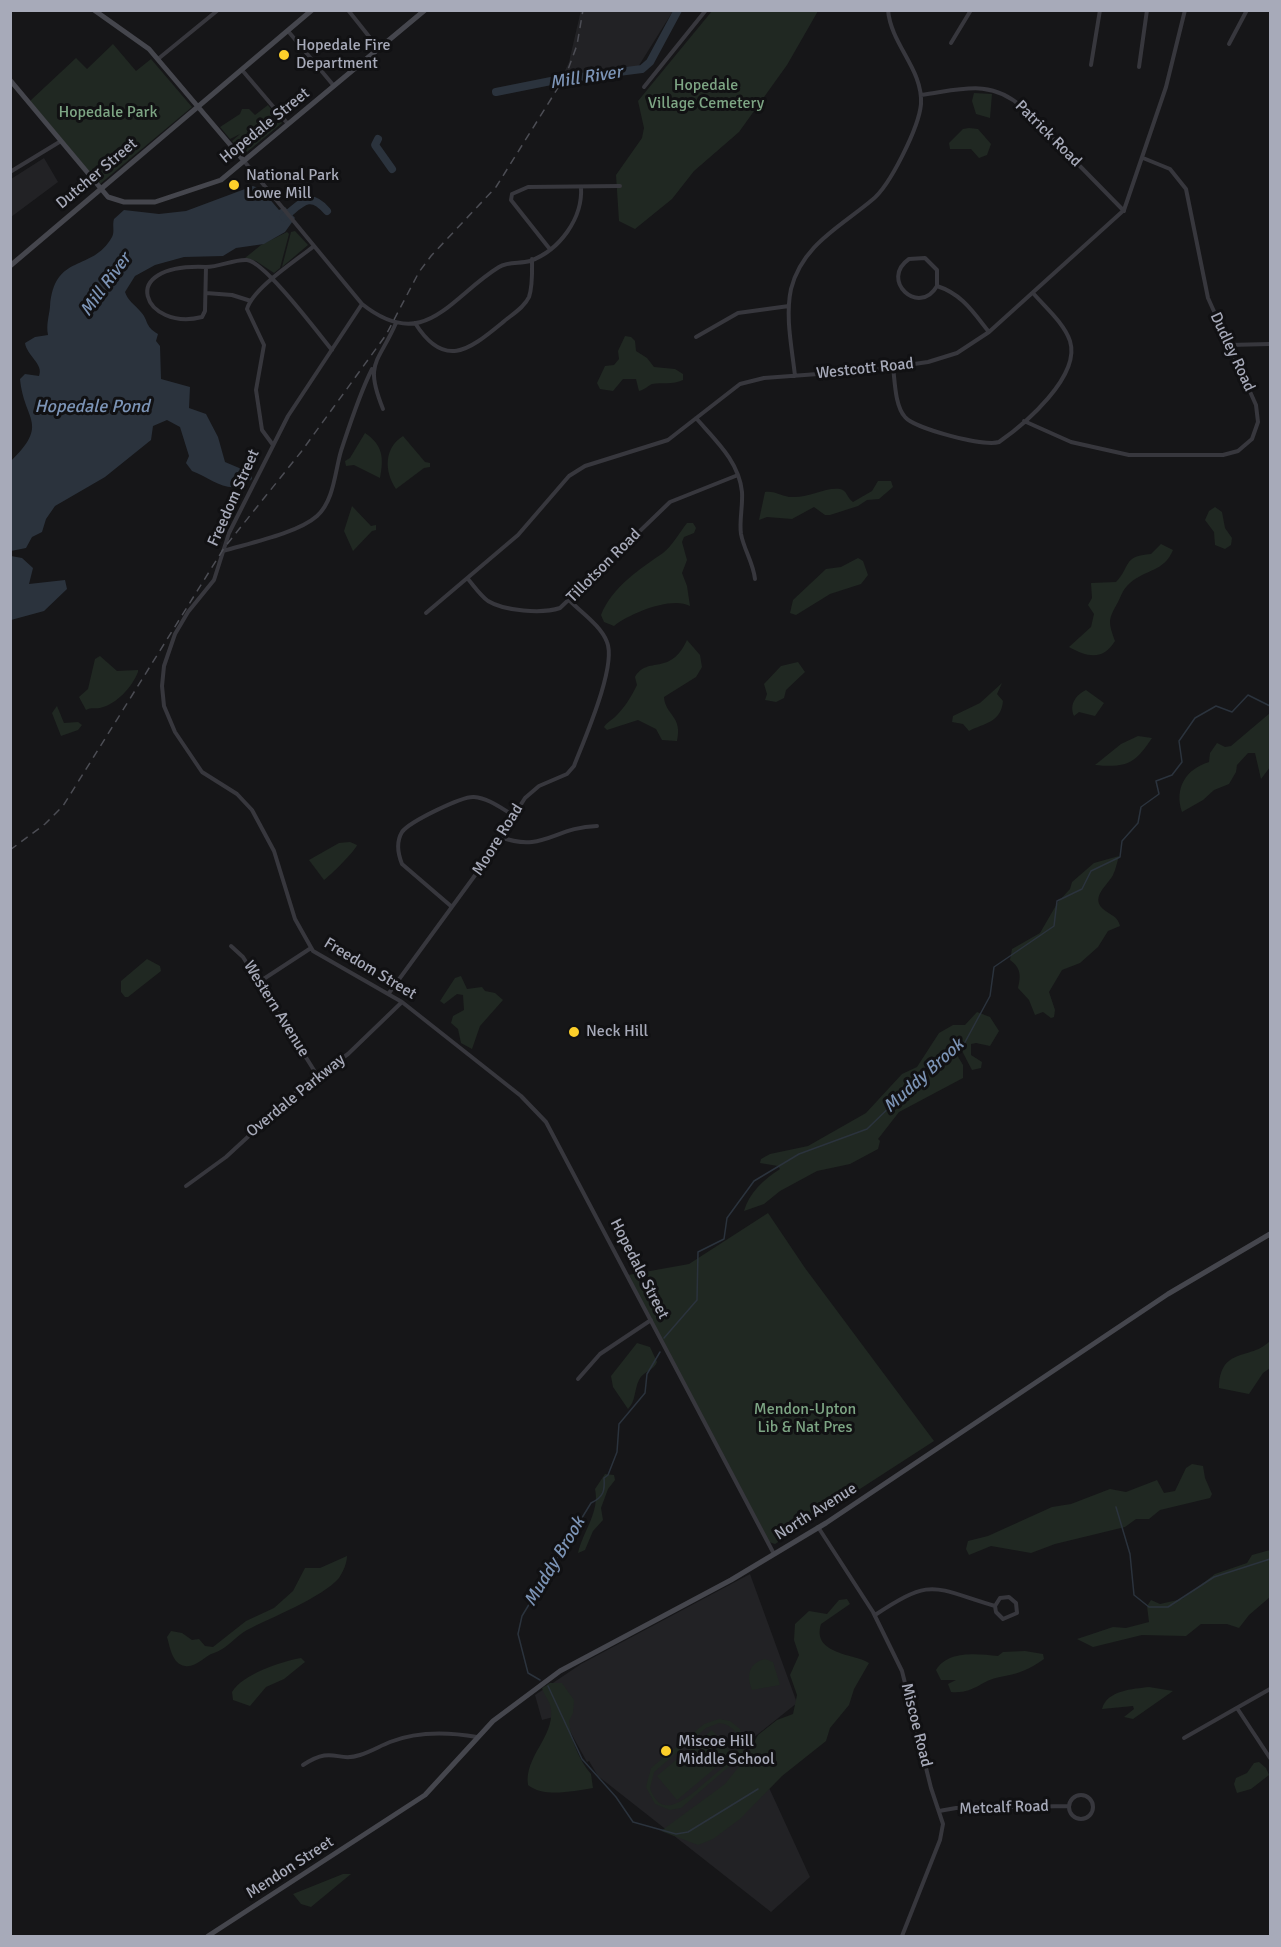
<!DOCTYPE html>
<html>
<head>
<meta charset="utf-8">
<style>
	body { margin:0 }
	#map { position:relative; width:1281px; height:1947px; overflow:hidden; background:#161618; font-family:Signika,sans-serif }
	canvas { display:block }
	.frame { position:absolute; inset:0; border:12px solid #a7aab9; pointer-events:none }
</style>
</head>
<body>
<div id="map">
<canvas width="1281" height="1947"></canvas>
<div class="frame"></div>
</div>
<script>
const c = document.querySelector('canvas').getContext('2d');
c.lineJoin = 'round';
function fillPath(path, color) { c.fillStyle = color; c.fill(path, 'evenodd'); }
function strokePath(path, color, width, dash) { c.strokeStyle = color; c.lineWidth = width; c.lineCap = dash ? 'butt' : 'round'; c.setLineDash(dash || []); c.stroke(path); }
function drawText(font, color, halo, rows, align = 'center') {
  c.font = font + ' Signika,sans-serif'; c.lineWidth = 6; c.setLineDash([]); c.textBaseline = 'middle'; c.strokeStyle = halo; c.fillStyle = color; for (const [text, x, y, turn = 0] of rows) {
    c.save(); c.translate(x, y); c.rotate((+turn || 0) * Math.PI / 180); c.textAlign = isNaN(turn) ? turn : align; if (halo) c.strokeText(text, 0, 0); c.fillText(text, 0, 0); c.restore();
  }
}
fillPath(new Path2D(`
	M581,10H673V11L638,67L563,75L569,62Z
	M44,158L58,182L11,217V179Z
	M750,1574L797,1703L748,1742L810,1877L771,1912L598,1776L589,1761L587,1762L561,1715L542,1720L535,1695L581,1664Z`), '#222225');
fillPath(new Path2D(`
	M712,11H818L787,65L739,132L694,171L672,199L635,229L619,221L616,175L642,138L644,128L638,101Z
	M113,44L136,71L151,59L192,107L100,184L30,101L76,58L87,69Z
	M974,93L992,94L990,118L976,114L972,101Z
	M268,105L282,123L247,152H241L232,141L240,134L230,139L220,127L240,114L242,109H249L255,115Z
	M969,128L978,129L991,144L987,155L979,158L971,149H950L949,143L963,129Z
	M295,231L308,245L282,267L291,232Z
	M287,232L289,234L280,268L274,273L256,261L245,258L261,245Z
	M625,336L631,337L635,341L636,351L647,358L654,367L675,369L683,374V380C672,385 663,382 652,384C648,386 644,390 639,391L636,379H623L613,391L600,389L597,383L605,366L614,365L619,359L618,351Z
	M365,433C383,445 384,458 380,478L354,465L346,466L345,461L350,458Z
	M403,436L425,462L430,463V467L424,468L396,489C384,471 384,448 403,436Z
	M878,481H891L893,487L879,499L867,500L858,506L830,515H825L814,507L792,519L767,517L759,520L765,492C774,490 783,497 792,497C809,498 825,487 840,489C847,490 847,498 853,502L872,491Z
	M352,506L371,526L376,525V530L372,531L353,551L344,531Z
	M1215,507L1222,512L1225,528L1232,538L1231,545L1225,549L1215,545L1214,532L1205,520L1209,511Z
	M687,523H693L696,528L694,533L684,537L682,542L687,560L682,573L687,586L690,606C672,596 630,613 614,626L604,622L601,615C612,587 640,569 663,553C672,546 680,532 687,523Z
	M1161,544L1173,550C1164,572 1146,569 1130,583C1123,589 1122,594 1118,602C1108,620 1108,621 1115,641C1103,661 1087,657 1069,647L1091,627L1094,614L1088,605L1092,598L1091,583L1116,582C1131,567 1122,556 1151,554Z
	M858,558L863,561L868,575L861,584L830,594L796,615L790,613L793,600L826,569L841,567Z
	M687,640L700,655L702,667L696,677L664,697C665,715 683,716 677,741L662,740L656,729L638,720L607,730L604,727C607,722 612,720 616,716C625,707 631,697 637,685L635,677C648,655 670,677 687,640Z
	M100,656L117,671L138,670V672C132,687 117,704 100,708C94,709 92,707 86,710L79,697L88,689L95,659Z
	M798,662L805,672L786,690L784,698L776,702L765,700L767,694L764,684L781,666Z
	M1002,683L997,694L1003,701C1001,723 984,723 969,731L963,724L952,722L953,716L980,703Z
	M1086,690L1104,703L1095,716L1079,712L1074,716C1069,704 1076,695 1086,690Z
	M57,706L64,723L78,722L82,725L78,730L61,736L52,713Z
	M1270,713V767L1261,779L1255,753H1248L1237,765L1236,772L1229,784L1214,790L1203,800L1182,812C1174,788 1186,769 1209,762L1210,753L1217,743L1225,747L1231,746Z
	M1138,736L1152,738C1135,764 1126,768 1095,765L1121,744Z
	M350,842L357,845C356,850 329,877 324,880L309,860L339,843Z
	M1119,856C1117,862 1116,869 1113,875C1108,885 1090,897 1103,909C1110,915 1118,916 1120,926L1108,931L1098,947L1080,963L1062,970L1049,992L1055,1010L1054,1017L1051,1018L1043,1012L1035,1015L1029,1000L1018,988C1021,976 1021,968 1010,960L1012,949L1040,933L1058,902L1070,889L1072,882L1094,863Z
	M147,959L160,966L161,971L128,997H125L121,992V981Z
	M461,976L467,989L482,987L485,991L495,993L503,1000L480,1026L472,1049L461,1043L458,1029L451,1023L453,1016L464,1010L463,995L457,994L444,1004L440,1001L455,978Z
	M977,1012L990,1017L999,1031L990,1046L976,1043L971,1044V1055L982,1062L981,1068L972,1070L961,1049L954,1050L963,1065V1078L899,1112L878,1139L880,1141L878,1149L850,1164L817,1171L780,1191L764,1204L744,1211C749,1193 764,1179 780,1169L778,1166L760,1163L761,1159L770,1154L808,1146L866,1113L902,1074L917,1067L939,1033L953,1025H965Z
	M768,1213L805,1268L934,1441L775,1544L769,1542L628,1275L689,1264Z
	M1270,1341V1368L1263,1373L1249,1394L1219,1388C1220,1346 1250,1361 1270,1341Z
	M637,1343L650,1347L657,1362C654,1371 643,1371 639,1380C634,1390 636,1401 628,1409L613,1387L611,1376Z
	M1192,1464L1203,1466L1205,1478L1212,1494L1210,1498L1160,1510L1149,1519H1136L1125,1527L1055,1544L1031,1553L991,1546L969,1555L966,1549L968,1541L988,1536L1052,1507L1071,1504L1110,1489L1126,1492L1157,1480L1164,1493L1175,1491L1186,1468Z
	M605,1474L614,1475L615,1480L608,1489L601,1508L603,1520L593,1531L585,1550L578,1553C583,1531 600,1512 595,1489Z
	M1270,1550V1597L1249,1615L1239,1628L1227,1624H1201L1186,1636L1142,1635L1093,1647L1077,1639L1113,1627L1126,1628L1149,1622L1147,1606L1151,1600L1160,1604L1182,1599L1215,1574L1247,1563L1252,1555Z
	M347,1556C347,1563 343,1572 339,1578C323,1597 270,1618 247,1630C236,1636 227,1649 214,1653C204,1656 196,1668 185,1666C172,1664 170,1647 167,1637L171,1631L182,1633L192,1640L199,1639L205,1646L213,1647L246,1621L274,1608L293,1591L305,1568H320Z
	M847,1599L850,1604L821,1624C811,1655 857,1654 869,1663L854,1689L849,1705L830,1728L826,1741L782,1776L740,1819L713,1839L698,1845L661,1831L725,1784L745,1759L758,1735L777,1720L793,1714L797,1695L790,1675L799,1655L794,1640L795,1624L809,1611L827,1614L839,1600Z
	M1025,1651L1043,1654L1044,1659C1029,1670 1017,1674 1000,1677C981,1680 975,1694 951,1692L948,1684L956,1680H941L936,1670C948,1650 978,1654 998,1656L1003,1652Z
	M301,1658L305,1662L284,1679L266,1687L250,1706L233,1700L232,1692C243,1674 280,1662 301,1658Z
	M765,1659L773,1662L780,1685L752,1690C746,1675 749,1663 765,1659Z
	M550,1683H562L574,1700L573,1713L569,1721C571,1740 579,1760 591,1774L593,1788C573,1791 544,1798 528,1785C524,1757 554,1737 551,1710C551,1702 544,1696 542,1688Z
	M1149,1687L1173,1691L1133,1719L1124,1717L1134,1709L1133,1706L1102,1709C1107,1690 1133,1689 1149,1687Z
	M719,1719L730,1721L740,1729L745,1743L742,1755L681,1808L670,1810L655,1804L646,1787L651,1768L704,1724ZM719,1723C736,1725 744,1740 736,1756C727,1765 716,1773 707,1781C690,1795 662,1824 650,1788L654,1772L706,1728Z
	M712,1730L732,1754L677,1800L657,1776Z
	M1259,1762L1266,1768L1269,1775L1251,1789L1237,1793L1234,1784L1236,1778L1247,1773L1254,1763Z
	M343,1874H351L311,1907L301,1904L293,1894Z`), '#202822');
fillPath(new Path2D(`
	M253,186L261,189L279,210L285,207L295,218L285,232L264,244L236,248L223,256L184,257L155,265L135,276L125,292C128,301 134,304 140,311C149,320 144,326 158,334L156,341L160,346L161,379L190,387L189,408L206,414L218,437L225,462L251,473L252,479C231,498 213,479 192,471L186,463L189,456L180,427L167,420L153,426L151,440L105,477L55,506L46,519L42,532L32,537L26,548L11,551V461C50,423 24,421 20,379L25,374L39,376C44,364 27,356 25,343L35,337L48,335C46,325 49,316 50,307C54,252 92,273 112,237C115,232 112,225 114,219L124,210L159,214L186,211Z
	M11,556L22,558L33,568L29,584L65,580L67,589L44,611L11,620Z`), '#2b333d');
strokePath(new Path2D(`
	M664,1338L697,1300L698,1252L724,1239L727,1218L754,1181L799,1154L867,1129L930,1068L964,1044L990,996L994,967L1054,926L1057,901L1082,889L1091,871L1120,857L1122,841L1138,823L1141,807L1159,794L1156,781L1172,775L1182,762L1179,741L1195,718L1216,706L1232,712L1248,695L1270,706
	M1116,1507L1130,1554L1134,1595L1149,1607H1168L1214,1577L1270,1559
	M540,1680L528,1673L518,1634L522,1616L591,1503C604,1497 605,1490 604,1478L608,1475L617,1452L619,1424L645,1393L647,1374L660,1352
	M548,1686L582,1759L616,1797L633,1822L676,1834L688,1832L758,1789`), '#2b333d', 1.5);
strokePath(new Path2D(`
	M496,92L556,80L642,69L650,62L678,10
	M378,139L375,145L392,169
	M284,217C301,204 309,190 327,211`), '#2b333d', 8);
strokePath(new Path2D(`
	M348,10L379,49
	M288,31L334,86
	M951,43L971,10
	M1229,44L1247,10
	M158,59L218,10
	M1091,65L1100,10
	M1139,67L1147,10
	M242,70L288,124
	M644,87L706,10
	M921,95C960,90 990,78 1022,107L1124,211
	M244,161L362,304C425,354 450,297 499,267C509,261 520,264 530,261C560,250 583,218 581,187
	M10,172L61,141
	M549,248L511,200L512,194L528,187L620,186
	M206,267C113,263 145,332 202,317L205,311L206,267C220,267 234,259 247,260C265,262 318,333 332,350
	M937,286V270L925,258L909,259C879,280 919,317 937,286C962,294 973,312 989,332
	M206,293L232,295L251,301
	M362,304L288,416L229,533L214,580L188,612L175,634L164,666L162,686L164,706L175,732L202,772L237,794L252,810L274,851L295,919L313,951L402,1002L521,1096L546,1122L774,1554
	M415,323C444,369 468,351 502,323C511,315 524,308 529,297C533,285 532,271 532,259
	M696,337L738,313L789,306
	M1228,345L1270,344
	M893,367C895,382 895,406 905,417C915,429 985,447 999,442C1025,424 1081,376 1070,341C1064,323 1045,307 1033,293
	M795,376C792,348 785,317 791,289C802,245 840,227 872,200C890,186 919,127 921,104C923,69 891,45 888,10
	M383,409C364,362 378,364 396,323
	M696,418C715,440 739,461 742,492C743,506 739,521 741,534C744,550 753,562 755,579
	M1024,421L1071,442L1129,455H1223L1238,451L1252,439L1258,422L1256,405L1208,298L1186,189L1170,169L1143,158
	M273,445L262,430L256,390L264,345L247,309C253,288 297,260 314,246
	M223,551C250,543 298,533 317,516C334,501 335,471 341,451C350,424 359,395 372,369
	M468,579C474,586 480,595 488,601C504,611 542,614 560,608L670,502L738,475
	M426,613L518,535L569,476L585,466L668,440L740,384L764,378L872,370L928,362L957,353L989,332L1124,210L1166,87L1185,10
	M500,837C544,853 554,827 597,826
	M452,907L402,864C398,854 396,842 402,832C409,822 462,796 474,797C488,798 501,808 513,815
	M231,946L243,957L317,1075
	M259,982L311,948
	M389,993L484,863L525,798L539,786L567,774L574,766C584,740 617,666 607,642C601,626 582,613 570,601
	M186,1186L226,1157L302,1087L348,1054L402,1002
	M578,1379L600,1354L651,1320
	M818,1527L873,1612L902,1671L931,1788L943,1824L940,1840L902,1936
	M875,1615C933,1577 931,1587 995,1606L996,1612L1003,1619L1017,1613L1016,1603L1009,1597L1000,1598L995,1606
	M1237,1708L1270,1758
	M1184,1738L1270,1689
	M303,1765C334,1745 336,1763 360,1755C370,1752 380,1746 390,1742C418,1731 448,1732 477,1737
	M1069 1807a12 12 0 1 1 24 0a12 12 0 1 1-24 0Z
	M939,1811L956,1808L1069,1806`), '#37373d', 4);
strokePath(new Path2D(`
	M94,10L149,49L244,161
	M10,80L108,197L124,202H155L221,180L425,10
	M10,266L312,10
	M208,1936L425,1795L493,1721L560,1671L731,1580L826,1523L1168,1294L1270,1234`), '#45464d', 5);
strokePath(new Path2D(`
	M10,850L45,824L63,806L224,548L301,452L386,335L419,272L431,256L496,187L566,75L577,45L583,10`), '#4c4d54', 1.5, [8, 6]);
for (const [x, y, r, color] of [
	[284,55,6,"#fccf2a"],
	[234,185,6,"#fccf2a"],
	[574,1032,6,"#fccf2a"],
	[666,1751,6,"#fccf2a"]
]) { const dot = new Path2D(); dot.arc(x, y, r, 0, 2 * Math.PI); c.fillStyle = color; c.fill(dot); strokePath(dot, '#111113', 2); }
drawText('16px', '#a7aab9', '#111113', [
	["Hopedale Fire",296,46],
	["Department",296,64],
	["National Park",246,176],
	["Lowe Mill",246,194],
	["Neck Hill",586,1032],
	["Miscoe Hill",678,1742],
	["Middle School",678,1760]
], 'left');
drawText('16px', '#7da584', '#111113', [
	["Hopedale",706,86],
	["Village Cemetery",706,104],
	["Hopedale Park",108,113],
	["Mendon-Upton",805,1410],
	["Lib & Nat Pres",805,1428]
]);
drawText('16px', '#a7aab9', '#111113', [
	["Hopedale Street",265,126,-39],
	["Patrick Road",1048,134,45],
	["Dutcher Street",97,174,-40],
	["Dudley Road",1232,352,65],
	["Westcott Road",865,369,-6],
	["Freedom Street",234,498,-66],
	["Tillotson Road",604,566,-45],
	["Moore Road",498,840,-58],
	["Freedom Street",370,969,31],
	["Western Avenue",276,1009,58],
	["Overdale Parkway",296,1096,-39],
	["Hopedale Street",639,1269,63],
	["North Avenue",816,1512,-32],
	["Miscoe Road",916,1725,76],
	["Metcalf Road",1004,1808,-2],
	["Mendon Street",290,1868,-33]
]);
drawText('italic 18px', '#7c94b6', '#111113', [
	["Mill River",586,78,-9],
	["Mill River",106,285,-54],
	["Hopedale Pond",92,407],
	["Muddy Brook",924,1076,-42],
	["Muddy Brook",555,1562,-59]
]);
</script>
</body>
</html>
